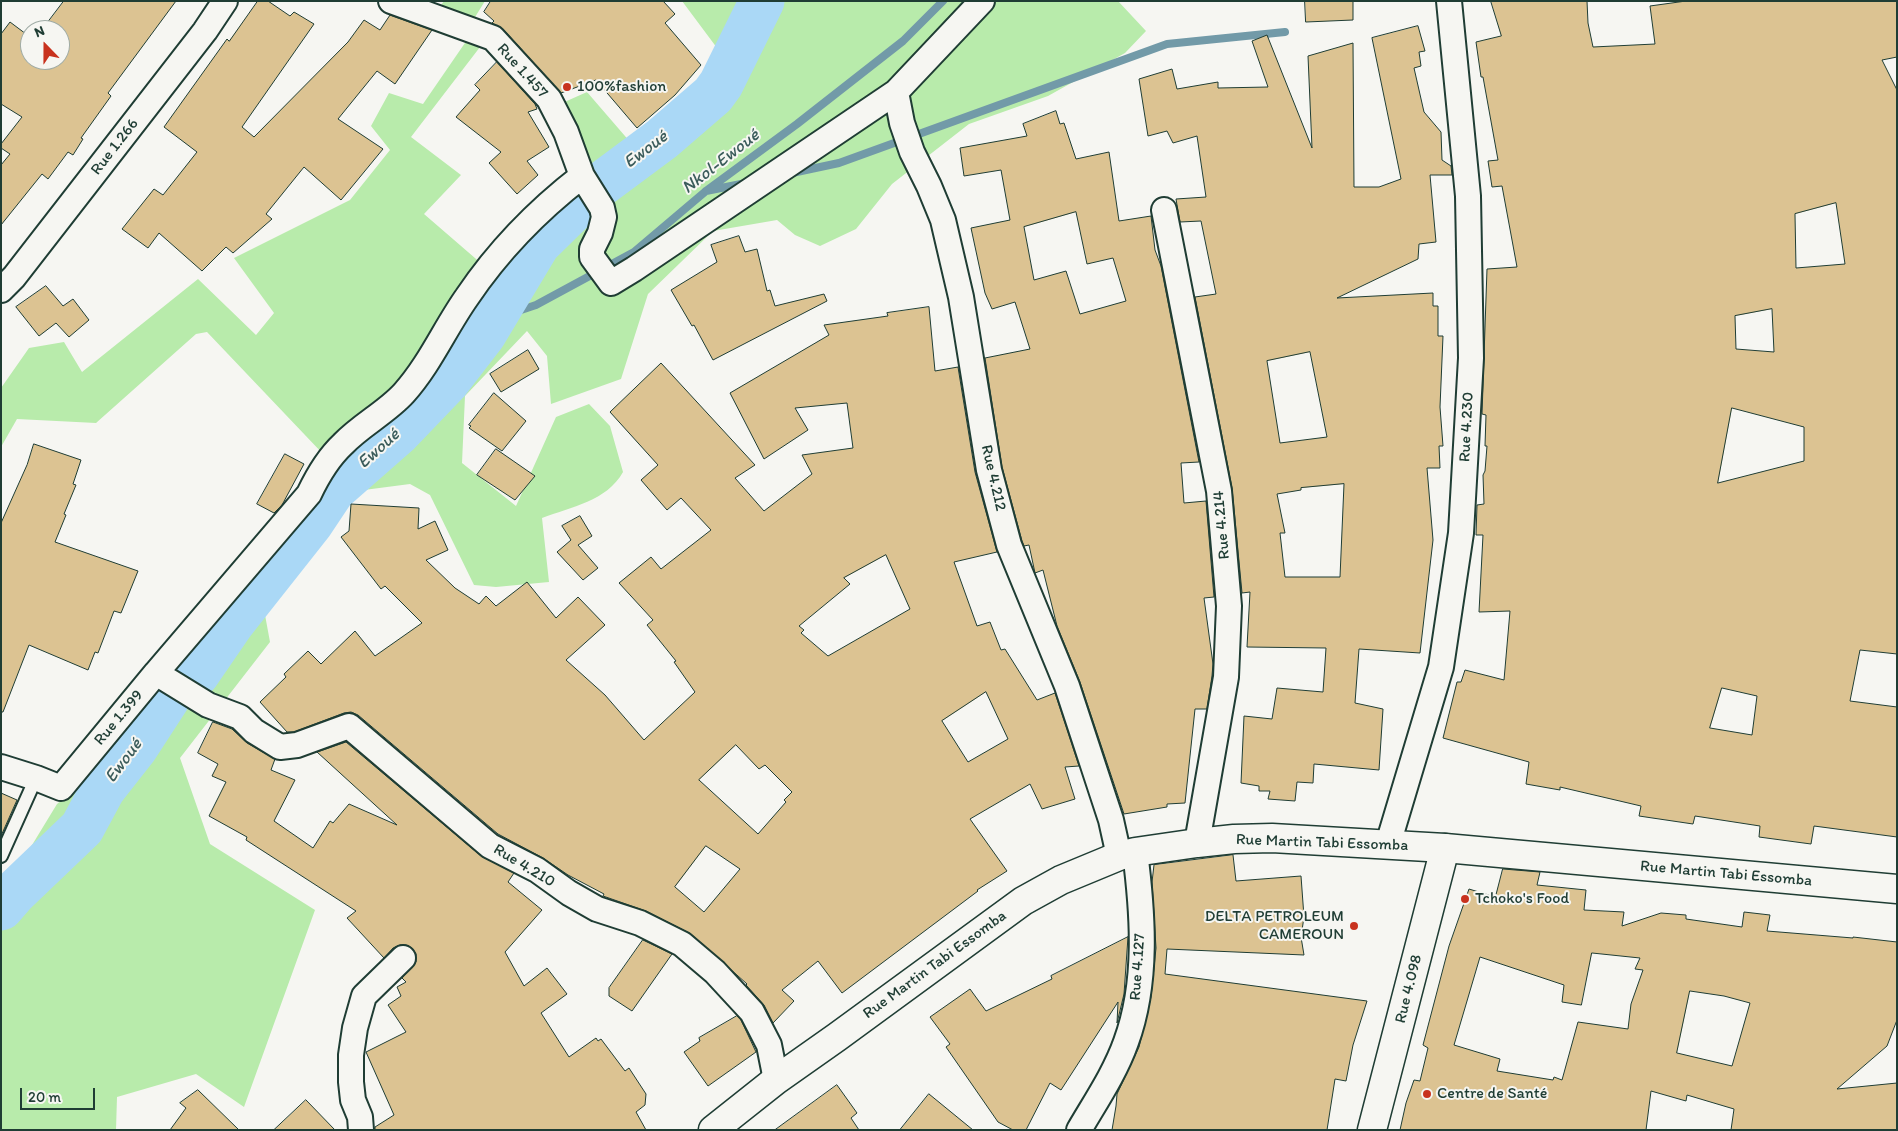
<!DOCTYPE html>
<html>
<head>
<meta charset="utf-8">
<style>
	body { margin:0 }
	#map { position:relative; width:1898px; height:1131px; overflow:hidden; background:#f6f6f2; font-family:Itim,sans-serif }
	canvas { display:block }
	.frame { position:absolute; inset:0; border:2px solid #1f3d34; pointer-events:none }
	.north { position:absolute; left:20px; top:20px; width:50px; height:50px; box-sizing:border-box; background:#f6f6f2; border:1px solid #a0aca6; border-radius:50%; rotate:338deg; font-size:14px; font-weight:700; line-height:20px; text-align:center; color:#1f3d34 }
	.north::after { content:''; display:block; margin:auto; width:18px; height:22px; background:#c8321e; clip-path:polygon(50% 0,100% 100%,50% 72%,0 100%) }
	.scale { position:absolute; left:20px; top:1088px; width:75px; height:22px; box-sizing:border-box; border:2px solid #1f3d34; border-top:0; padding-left:6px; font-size:15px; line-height:18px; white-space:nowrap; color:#1f3d34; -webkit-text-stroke:4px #f6f6f2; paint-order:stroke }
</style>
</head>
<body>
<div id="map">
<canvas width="1898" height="1131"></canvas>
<div class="frame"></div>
<div class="north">N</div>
<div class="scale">20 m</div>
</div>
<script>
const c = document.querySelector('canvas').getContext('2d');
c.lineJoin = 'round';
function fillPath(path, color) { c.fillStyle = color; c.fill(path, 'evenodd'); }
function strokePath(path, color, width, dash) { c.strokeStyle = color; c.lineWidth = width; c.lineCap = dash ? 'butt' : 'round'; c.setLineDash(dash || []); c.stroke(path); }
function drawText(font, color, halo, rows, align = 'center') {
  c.font = font + ' Itim,sans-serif'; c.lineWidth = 4; c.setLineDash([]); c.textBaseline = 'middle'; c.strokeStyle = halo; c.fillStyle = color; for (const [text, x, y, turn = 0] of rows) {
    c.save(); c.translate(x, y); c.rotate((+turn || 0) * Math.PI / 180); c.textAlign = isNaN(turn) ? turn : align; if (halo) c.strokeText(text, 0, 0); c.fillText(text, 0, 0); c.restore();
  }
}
fillPath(new Path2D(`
	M444,1H485L472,22L490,34L411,137L461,175L424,214L490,271L593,177L560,104L587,92L631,143L701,82L712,69L720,52L682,1H1118L1146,31L1125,53L1048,96L969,124L892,184L856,229L820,246L795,235L777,220L713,231L648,294L621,379L551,404L547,356L527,331L465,396L462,463L516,506L556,417L589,404L610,426L623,472C607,501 571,507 542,518L549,582L496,587L474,585L430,495L410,484L341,493L298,551L263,604L270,642L180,758L210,844L315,910L244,1107L196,1074L117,1097L116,1130H1V896L57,804L81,784L89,769L324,455L207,332L196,334L96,423L17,419L1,447V388L29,348L64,342L82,372L198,279L256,335L274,313L234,258L350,200L390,150L371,126L389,93L423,104L467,40L439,8Z`), '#b8ebab');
strokePath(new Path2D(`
	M792,173L839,163L1167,44L1285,32
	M706,191L746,183
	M499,309L518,311L536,305L634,252L706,191L797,124L903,41L943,1`), '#729aa8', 8);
strokePath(new Path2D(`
	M1,908L14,893L82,828L103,789L136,747L173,690L197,674L232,623L311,523L333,490L399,432L447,382L484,334L538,244L592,191L662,139L713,95L721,84L762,1`), '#aad8f6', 45);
const building = new Path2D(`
	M64,1H176L108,93L111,96L81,138L83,139L73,155L68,152L48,179L42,174L1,225V165L10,154L1,148V144L22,117L1,104V34L10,22L30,37V60H60V30H42Z
	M258,1H268L290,16L294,12L314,24L242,127L254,137L348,42L364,20L380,30L390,15L432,30L395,84L377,71L338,119L383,149L341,200L304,167L266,214L272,219L233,253L226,247L202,271L159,233L148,248L122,229L154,189L163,195L197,152L164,127L227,39L229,41Z
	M491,1H663L675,14L665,23L701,65L675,95L637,128L596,80L561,93L503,29L492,23L494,21L484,12Z
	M1305,1H1353V20L1306,22Z
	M1491,1H1587L1588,23L1593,47L1655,44L1650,6L1686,1H1897V57L1882,60L1897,90V654L1860,650L1850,701L1897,707V837L1814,826L1811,844L1759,837L1760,826L1695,816L1693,824L1639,816L1641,806L1560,787V790L1526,784L1529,762L1443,738L1457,682H1461L1465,670L1504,680L1510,611L1479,612L1483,535H1476L1477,505L1484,504L1483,475L1485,471L1487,446H1485L1486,415L1482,414L1487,269L1517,267L1502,186L1492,187L1488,161L1498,160L1483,77H1481L1476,42L1501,36ZM1836,203L1845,264L1796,268L1795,214ZM1772,309L1774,352L1736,349L1735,316ZM1732,408L1804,427V461L1718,483ZM1722,688L1757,696L1752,735L1710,728Z
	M1418,26L1425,51L1419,52L1421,66L1414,68L1424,112L1441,132L1442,160L1451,166L1452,175H1430L1436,242L1419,244L1418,259L1337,298L1433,293V306H1438V336H1443L1440,407L1443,446H1439L1440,468H1427L1433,540L1420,653L1359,649L1355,703L1383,709L1379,770L1314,764L1313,783L1297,782L1295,801L1268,799L1270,791H1259V786L1241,783L1244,716L1272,719L1277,688L1323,692L1326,648L1247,647L1250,592L1242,593L1232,488L1195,297L1216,294L1201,221L1180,222L1177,205L1176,199L1206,197L1197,136L1173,143L1167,131L1148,136L1139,79L1172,69L1177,89L1218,82V88L1268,87L1252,41L1267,35L1312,148L1308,56L1353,43L1354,187H1379L1401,179L1372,38ZM1310,352L1327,437L1280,443L1267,361ZM1344,484L1340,577H1285L1280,533H1285L1277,494L1301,490V488Z
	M497,62L535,104L537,109L528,112L549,147L527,161L538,175L517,194L489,163L501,152L456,117L480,90L475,85Z
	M1056,111L1060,124L1064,123L1076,159L1109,152L1119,221L1151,216L1155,250L1161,266L1199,462L1181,463L1184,503L1206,501L1214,597L1204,598L1213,664L1212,676L1207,709H1195L1185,803L1167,804V807L1124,814L1080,682L1057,626L1043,570L1035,573L1029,545L1024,546L1022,541L1002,467L985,358L1030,349L1015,302L992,309L985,293L971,228L1010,220L1001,170L964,176L960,148L1027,136L1023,124ZM1076,212L1087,264L1113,258L1126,301L1080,314L1066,271L1034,280L1024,227Z
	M739,236L745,252L757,249L767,291L770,290L775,306L824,294L827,301L713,360L694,325L692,326L671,290L717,262L711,245Z
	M46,286L63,306L73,299L89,320L69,337L56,323L39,336L16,307Z
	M929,307L935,371L958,367L975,472L997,552L954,562L977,626L990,622L1001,650L1005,649L1037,700L1055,693L1079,766L1065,767L1075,799L1042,809L1030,784L970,819L1007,871L977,890L978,891L842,993L818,961L782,990L794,1001L773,1023L764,1005L746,985L747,984L691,934L646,911L603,896L604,894L568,875L543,858L498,834L358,715L351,712L344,713L294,732H287L260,702L286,677L284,674L308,651L321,664L355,631L375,656L422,623L385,586L381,589L341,537L349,531L351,504L419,508L418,529L435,521L448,550L426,560L455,588L479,604L486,596L496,606L527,582L556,618L578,597L605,625L566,660L605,695L644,740L695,692L674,662L676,661L647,625L653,620L619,583L651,557L661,569L711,530L681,498L667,510L641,480L658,465L610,412L661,363L755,465L735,478L764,511L812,474L802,455L853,448L847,403L795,408L808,430L764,459L730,393L829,335L824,325L888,316L887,313ZM886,555L910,609L828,656L801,633L804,630L799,626L850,584L844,578ZM986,692L1008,739L968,762L942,721ZM736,745L759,769L765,765L792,792L784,800L786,802L758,834L699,780ZM706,846L740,869L704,912L675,887Z
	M528,350L539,369L501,392L490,374Z
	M494,393L526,421L502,451L469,428L471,426L469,425Z
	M34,444L81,460L73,484L76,485L64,514L66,515L55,542L138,571L121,613L114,611L98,653L95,652L88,670L29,645L3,712H1V523L27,465Z
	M496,449L535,476L515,500L477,475Z
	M285,454L304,464L282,505L274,513L257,504Z
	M580,516L592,536L578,545L598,568L583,580L557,552L571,540L562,526Z
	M213,722L232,729L247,743L275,759L271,770L295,780L274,821L313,848L330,821L333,823L349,804L397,825L317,752L346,742L481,856L514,873L508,882L542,910L505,952L524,986L547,968L567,994L541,1013L569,1057L596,1038L598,1041L601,1039L625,1071L629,1068L646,1094L645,1105L636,1112L646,1130H375V1127L394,1115L366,1052L406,1032L388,1005L401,996L397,987L406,982L402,978L416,962V954L412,948L406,945H400L393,948L384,958L347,918L356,911L246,840L247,837L209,816L226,782L212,776L218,764L198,753Z
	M1,793L17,800L1,836Z
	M1233,855L1236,881L1301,876L1304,917L1301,937L1304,955L1167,949L1165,974L1367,1001L1353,1045L1346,1081L1335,1079L1327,1130H1112L1116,1106L1117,1094L1139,1047L1151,997L1156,948L1152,882L1154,865Z
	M1503,869L1540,872L1537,885L1586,890L1584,910L1624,912L1622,926L1661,913L1686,915V919L1742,927L1744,912L1770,915L1767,931L1853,938V937L1897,942V1020L1887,1046L1837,1089L1897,1083V1130H1731L1734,1109L1687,1095L1686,1101L1651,1091L1646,1130H1400L1406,1103L1414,1080L1420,1081L1428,1048L1423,1045L1449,946L1469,889L1495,897ZM1592,953L1640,958L1635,969L1643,970L1631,1004L1628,1029L1578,1022L1562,1080L1554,1077L1553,1080L1497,1071L1500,1059L1454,1045L1480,957L1564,985L1562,1002L1581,1005ZM1690,991L1724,996L1750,1003L1732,1066L1677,1053Z
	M1128,937L1124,994L1117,1023L1118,1002L1061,1090L1050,1083L1026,1130H1013L998,1122L946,1047L950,1044L930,1017L970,989L986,1011L1052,979L1051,976Z
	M643,940L672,954L632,1011L609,996V988Z
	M737,1016L741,1020L756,1052L708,1086L684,1052L700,1041L699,1038Z
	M837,1085L857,1113L851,1118L859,1130H775Z
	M198,1090L239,1130H170L186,1108L180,1103Z
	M929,1094L973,1130H900Z
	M306,1100L335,1130H274Z`);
fillPath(building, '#dcc392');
strokePath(building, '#1f3d34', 1);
const lane = new Path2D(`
	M1,856L36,778`);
const street = new Path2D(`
	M391,1L493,38L549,99L566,132L582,176L602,208L604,217L600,233L592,249V257L611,283L634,269L896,92L982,1
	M896,92L902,123L912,152L929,186L943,220L961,297L989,470L1009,545L1067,686L1111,820L1119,856
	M1164,210L1219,491L1229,606L1226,677L1197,843
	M1,290L14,277L205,31L225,1
	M156,673L309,494C318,475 328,458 343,444C361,425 387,412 404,393C430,364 445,328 467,297C498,251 538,210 582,176
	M1,767L36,778L61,788L156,673L208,705L240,717L254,731L280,747L297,745L349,726L490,846L537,870L569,893L597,909L640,923L682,944L715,972L752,1012L769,1045L776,1080
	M1388,844L1441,667L1461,533L1471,358L1468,196L1449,1
	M361,1130L360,1117L353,1100L351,1082V1055L355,1028L364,996L403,958
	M1079,1130C1096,1101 1115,1073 1126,1042C1148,982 1143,914 1135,852`);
const secondary = new Path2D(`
	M1372,1130L1445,848`);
const primary = new Path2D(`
	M713,1130L776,1080L837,1037L1023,901L1061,880L1119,856L1135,852L1197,843L1234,839L1272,838L1445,848L1897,889`);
strokePath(lane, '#1f3d34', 16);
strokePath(street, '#1f3d34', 28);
strokePath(secondary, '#1f3d34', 31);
strokePath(primary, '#1f3d34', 31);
strokePath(lane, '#f6f6f2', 12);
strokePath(street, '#f6f6f2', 24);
strokePath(secondary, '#f6f6f2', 28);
strokePath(primary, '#f6f6f2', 28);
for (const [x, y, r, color] of [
	[567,87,5,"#c8321e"],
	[1465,899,5,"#c8321e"],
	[1354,926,5,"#c8321e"],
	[1427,1094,5,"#c8321e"]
]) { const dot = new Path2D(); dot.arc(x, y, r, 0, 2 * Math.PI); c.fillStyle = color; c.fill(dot); strokePath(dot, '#f6f6f2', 2); }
drawText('16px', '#1f3d34', '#f6f6f2', [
	["Rue 1.457",522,71,48],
	["Rue 1.266",115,147,-52],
	["Rue 4.230",1467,427,-87],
	["Rue 4.212",993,478,77],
	["Rue 4.214",1222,525,-95],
	["Rue 1.399",119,718,-50],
	["Rue Martin Tabi Essomba",1322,843,2],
	["Rue 4.210",524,866,31],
	["Rue Martin Tabi Essomba",1726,874,5],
	["Rue Martin Tabi Essomba",935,965,-36],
	["Rue 4.127",1138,967,-86],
	["Rue 4.098",1409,989,-76]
]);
drawText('16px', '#1f3d34', '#f6f6f2', [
	["100%fashion",577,87],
	["Tchoko's Food",1475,899],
	["DELTA PETROLEUM",1344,917,"right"],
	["CAMEROUN",1344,935,"right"],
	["Centre de Santé",1437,1094]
], 'left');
drawText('italic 18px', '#3b5c5b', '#f6f6f2', [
	["Ewoué",646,150,-37],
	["Nkol-Ewoué",721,162,-38],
	["Ewoué",379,449,-42],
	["Ewoué",124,761,-53]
]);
</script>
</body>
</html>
